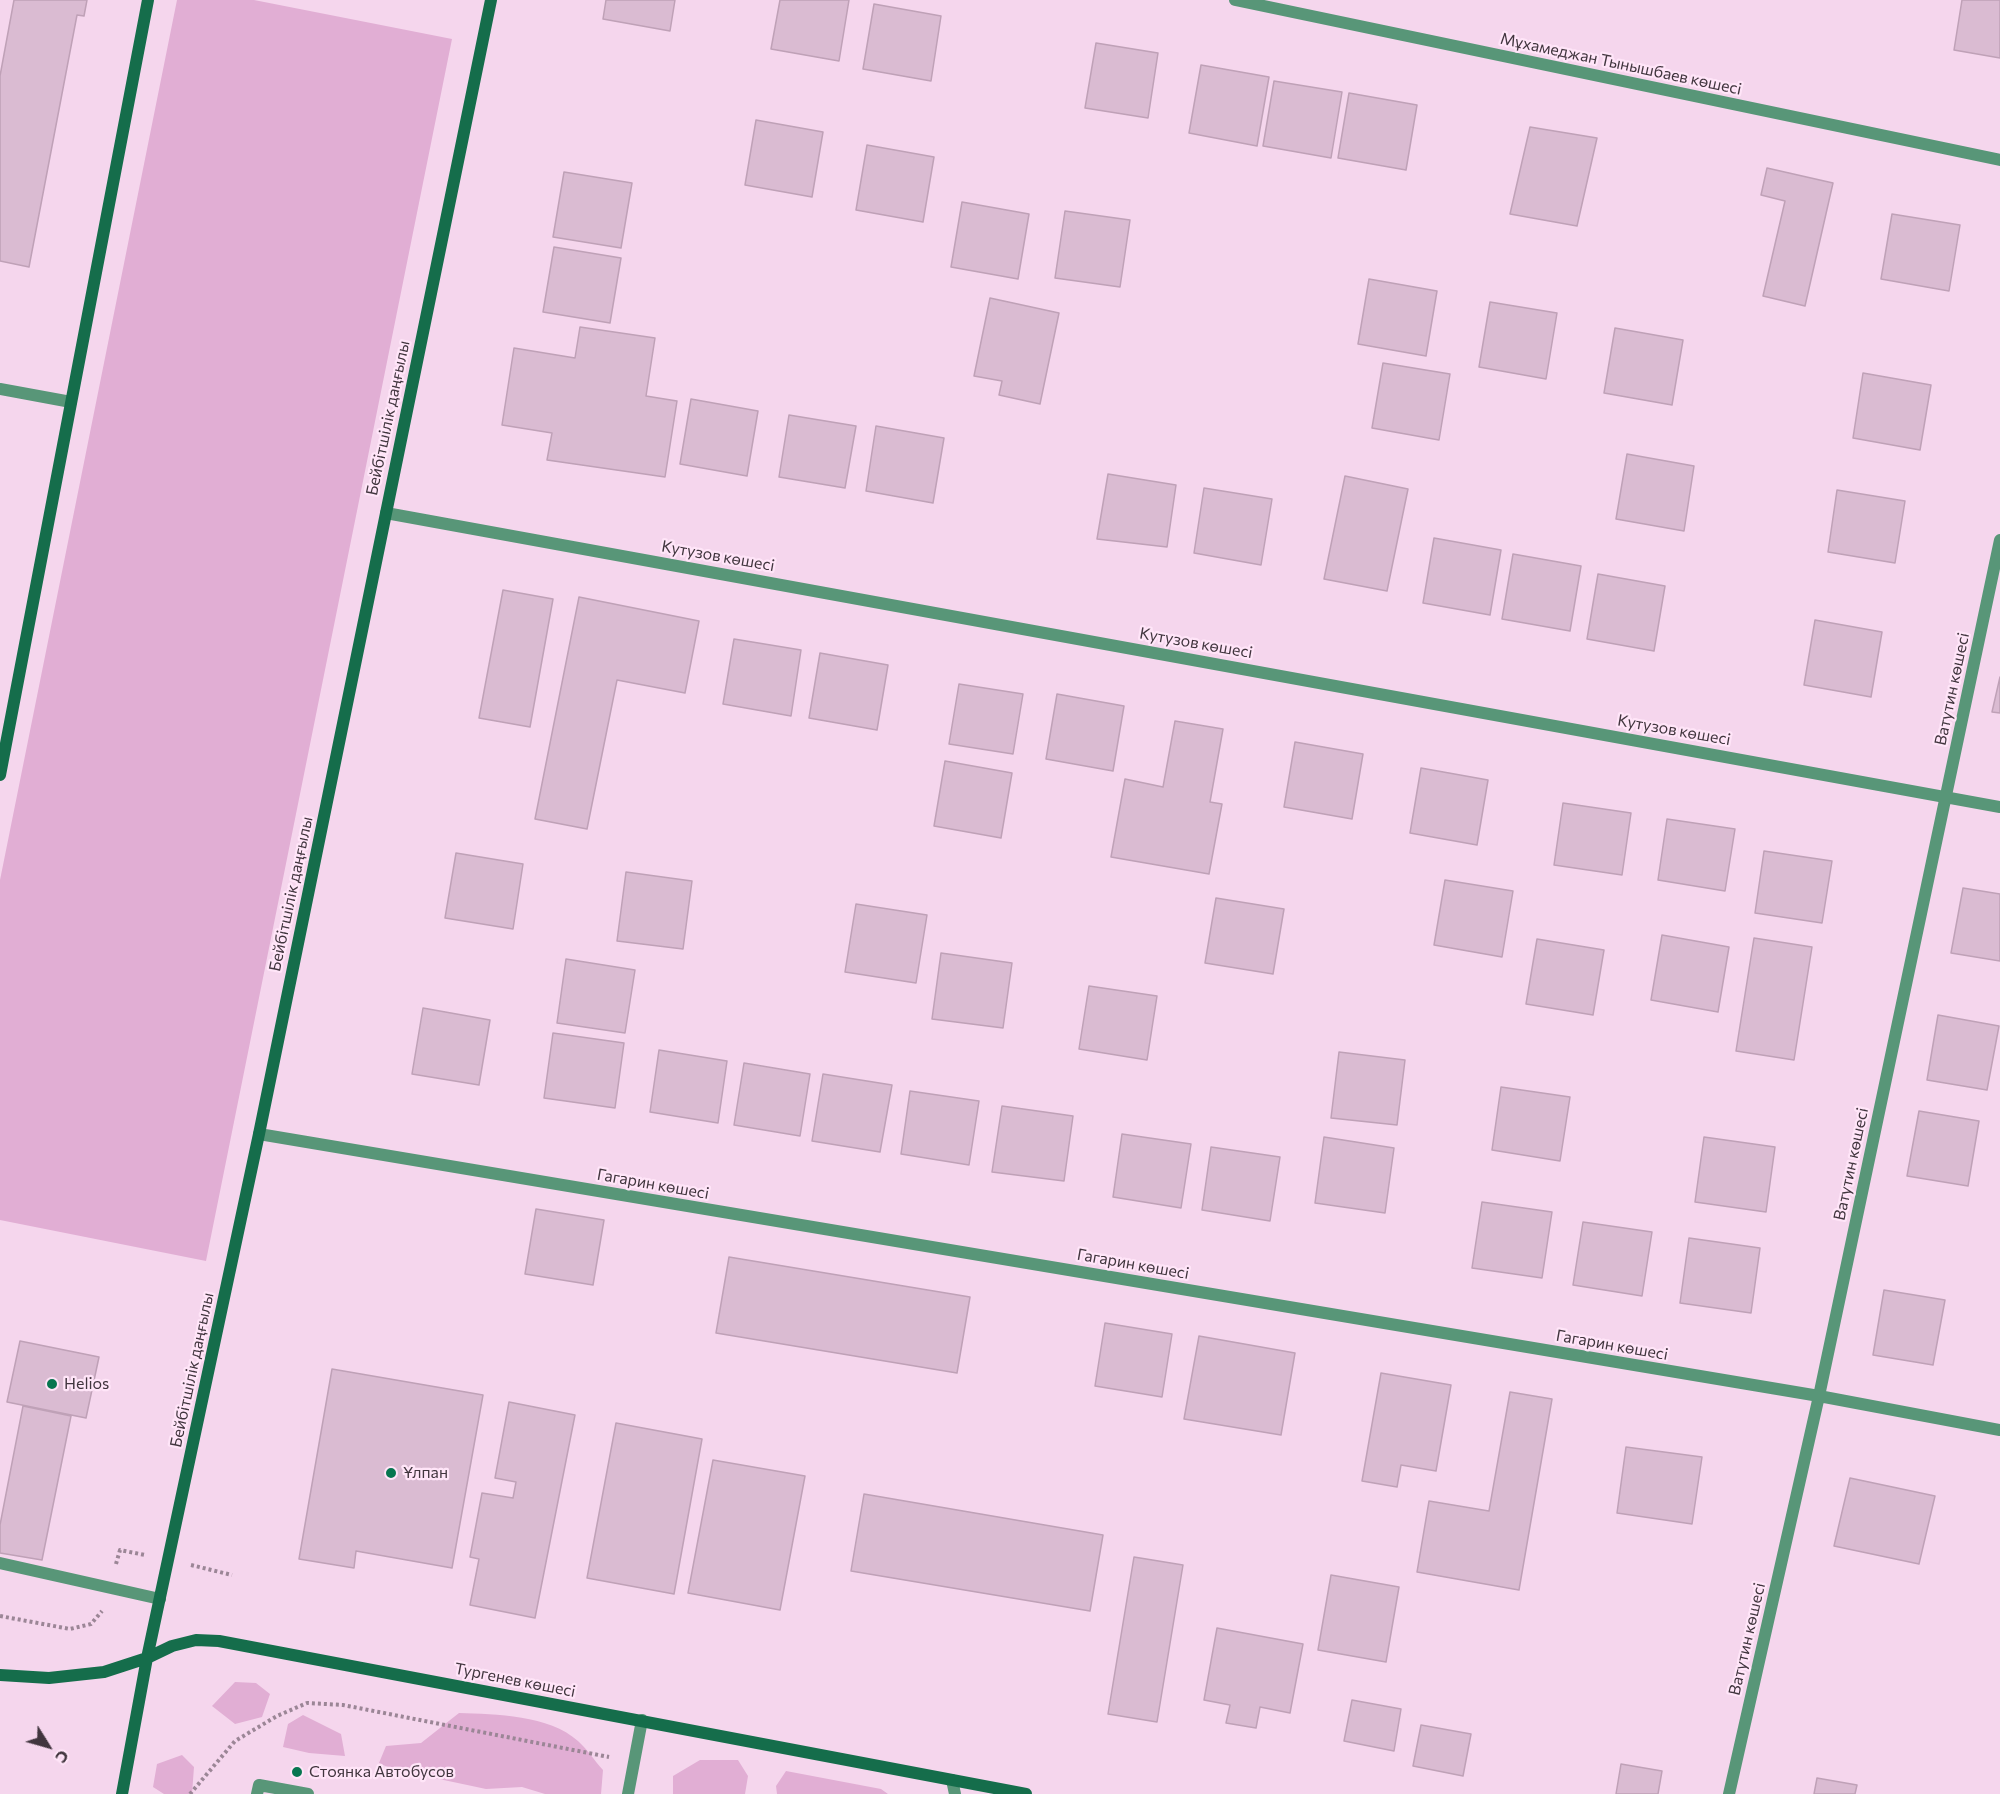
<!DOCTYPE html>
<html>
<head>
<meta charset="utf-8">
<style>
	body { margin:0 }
	#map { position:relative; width:2000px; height:1794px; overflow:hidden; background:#f5d6ed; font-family:Commissioner,sans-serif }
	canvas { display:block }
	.north { position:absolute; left:18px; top:1716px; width:60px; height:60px; -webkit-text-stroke:4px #ffe5f8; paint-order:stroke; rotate:127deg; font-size:16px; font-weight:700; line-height:24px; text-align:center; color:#41353e }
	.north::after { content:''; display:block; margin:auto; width:21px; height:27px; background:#41353e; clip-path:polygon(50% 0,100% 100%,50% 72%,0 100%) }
</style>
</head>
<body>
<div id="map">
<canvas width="2000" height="1794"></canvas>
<div class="north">С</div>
</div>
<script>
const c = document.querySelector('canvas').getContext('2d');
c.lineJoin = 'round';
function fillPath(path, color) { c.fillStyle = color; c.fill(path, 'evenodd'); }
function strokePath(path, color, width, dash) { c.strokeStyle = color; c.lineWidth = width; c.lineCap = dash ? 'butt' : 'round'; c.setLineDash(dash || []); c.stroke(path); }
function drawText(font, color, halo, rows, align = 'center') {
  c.font = font + ' Commissioner,sans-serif'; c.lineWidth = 4.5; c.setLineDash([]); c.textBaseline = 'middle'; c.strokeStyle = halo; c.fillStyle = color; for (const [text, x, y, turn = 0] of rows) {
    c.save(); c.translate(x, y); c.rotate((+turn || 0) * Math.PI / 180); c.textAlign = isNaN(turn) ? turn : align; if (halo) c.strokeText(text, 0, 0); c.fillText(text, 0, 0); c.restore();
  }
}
fillPath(new Path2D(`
	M177,0H254L452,39L206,1261L0,1220V880Z
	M235,1682L256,1683L270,1694L262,1717L235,1724L212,1706Z
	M459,1713C496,1714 549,1715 578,1741C587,1749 594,1760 603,1770L601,1794H545L522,1787L486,1789L392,1769L379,1763L386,1746L421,1743Z
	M303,1715L341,1734L345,1756L309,1753L283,1747L288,1724Z
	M182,1755L194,1767L192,1794H164L153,1787L157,1764Z
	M700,1760H738L748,1776L745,1794H673V1776Z
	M786,1771L881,1789L888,1794H777L776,1786Z`), '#e1aed4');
const building = new Path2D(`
	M14,0H87L84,16L77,15L29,267L0,261V76Z
	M606,0H675L670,31L603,19Z
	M780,0H849L839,61L771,49Z
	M1962,0H2000V58L1954,50Z
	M874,4L941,16L931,81L863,69Z
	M1096,43L1158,53L1148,118L1085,108Z
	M1201,65L1269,77L1257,146L1189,133Z
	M1274,81L1342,92L1331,158L1263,146Z
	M1349,93L1417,105L1406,170L1338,158Z
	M756,120L823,132L812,197L745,185Z
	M1530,127L1597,138L1577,226L1510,214Z
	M867,145L934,157L923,222L856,210Z
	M1767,168L1833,183L1805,306L1763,296L1785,201L1761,195Z
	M564,172L632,183L621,248L553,237Z
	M962,202L1029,214L1018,279L951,267Z
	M1065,211L1130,220L1120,287L1055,278Z
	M1892,214L1960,225L1949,291L1881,279Z
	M554,247L621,258L610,323L543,312Z
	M1369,279L1437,291L1426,356L1358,344Z
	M990,298L1059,313L1040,404L999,395L1002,381L974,376Z
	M1490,302L1557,313L1546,379L1479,367Z
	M580,327L655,338L646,396L677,401L665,477L547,460L552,433L502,425L514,348L575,358Z
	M1615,328L1683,340L1672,405L1604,393Z
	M1383,363L1450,374L1439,440L1372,428Z
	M1863,373L1931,385L1920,450L1853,438Z
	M691,399L758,411L747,476L680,464Z
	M789,415L856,426L845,488L779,477Z
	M876,426L944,438L933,503L866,491Z
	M1627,454L1694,466L1684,531L1616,519Z
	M1108,474L1176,485L1167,547L1097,539Z
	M1345,476L1408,489L1387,591L1324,579Z
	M1204,488L1272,499L1261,565L1194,553Z
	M1837,490L1905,501L1895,563L1828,552Z
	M1434,538L1501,550L1490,615L1423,603Z
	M1513,554L1581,566L1570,631L1502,619Z
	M1598,574L1665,586L1654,651L1587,639Z
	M503,590L553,599L530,727L479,718Z
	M579,597L699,621L685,693L617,680L587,829L535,819Z
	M1815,620L1882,632L1871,697L1804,685Z
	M734,639L801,650L791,716L723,704Z
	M820,653L888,665L877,730L809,718Z
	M2000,677V713L1992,712Z
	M959,684L1023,694L1013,754L949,744Z
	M1057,694L1124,706L1113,771L1046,759Z
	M1175,721L1223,729L1210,802L1222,804L1209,874L1111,857L1125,779L1163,787Z
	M1295,742L1363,754L1352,819L1284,807Z
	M945,761L1012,773L1001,838L934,826Z
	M1421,768L1488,780L1477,845L1410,833Z
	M1563,803L1631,813L1622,875L1554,865Z
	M1667,819L1735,829L1725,891L1658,880Z
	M1764,851L1832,861L1822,923L1755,913Z
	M456,853L523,864L513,929L445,918Z
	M626,872L692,881L683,949L617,941Z
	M1445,880L1513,891L1502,957L1434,945Z
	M1963,888L2000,894V961L1951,953Z
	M1216,898L1284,909L1273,974L1205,963Z
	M856,904L927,915L916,983L845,972Z
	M1662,935L1729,947L1718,1012L1651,1000Z
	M1754,938L1812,947L1794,1060L1736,1051Z
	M1537,939L1604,950L1593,1015L1526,1004Z
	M941,953L1012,963L1003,1028L932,1019Z
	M566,959L635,970L625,1033L557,1023Z
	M1089,986L1157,996L1147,1060L1079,1049Z
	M423,1008L490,1020L479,1085L412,1074Z
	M1938,1015L1999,1026L1987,1090L1927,1080Z
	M553,1033L624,1043L615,1108L544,1098Z
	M659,1050L727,1061L718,1123L650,1112Z
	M1339,1052L1405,1060L1397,1125L1331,1118Z
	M744,1063L810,1074L800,1136L734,1125Z
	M823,1074L892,1085L880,1152L812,1141Z
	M1501,1087L1570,1097L1560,1161L1492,1150Z
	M910,1091L979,1101L969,1165L901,1154Z
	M1002,1106L1073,1116L1064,1181L992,1172Z
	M1919,1111L1979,1121L1968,1186L1907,1176Z
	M1122,1134L1191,1144L1181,1208L1113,1197Z
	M1324,1137L1394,1148L1385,1213L1315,1203Z
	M1704,1137L1775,1147L1766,1212L1695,1202Z
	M1211,1147L1280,1157L1270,1221L1202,1210Z
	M1482,1202L1552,1212L1542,1278L1472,1268Z
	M536,1209L604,1220L593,1285L525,1274Z
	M1583,1222L1652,1232L1642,1296L1573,1285Z
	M1689,1238L1760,1248L1751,1313L1680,1303Z
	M729,1257L970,1297L957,1373L716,1333Z
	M1884,1290L1945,1300L1933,1365L1873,1355Z
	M1105,1323L1172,1334L1162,1397L1095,1386Z
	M1199,1336L1295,1353L1281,1435L1184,1419Z
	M20,1341L99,1357L86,1418L7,1402Z
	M332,1369L483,1395L452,1568L356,1551L354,1568L299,1559Z
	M1381,1373L1451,1385L1436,1471L1401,1465L1397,1487L1362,1481Z
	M1510,1392L1552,1399L1519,1590L1417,1572L1429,1501L1489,1511Z
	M509,1402L575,1415L535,1618L470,1605L479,1559L470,1557L482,1493L513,1498L516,1482L495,1478Z
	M23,1406L71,1416L42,1560L0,1553V1525Z
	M616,1423L702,1439L674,1594L587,1578Z
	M1626,1447L1702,1457L1692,1524L1617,1513Z
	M713,1460L805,1476L780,1610L688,1593Z
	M1850,1478L1935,1496L1919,1564L1834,1546Z
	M864,1494L1103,1535L1090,1611L851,1571Z
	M1134,1557L1183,1565L1157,1722L1108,1714Z
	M1331,1575L1399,1587L1386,1662L1318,1650Z
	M1217,1628L1303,1644L1290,1713L1260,1707L1256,1728L1226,1723L1230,1705L1204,1700Z
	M1352,1700L1401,1709L1394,1751L1344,1741Z
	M1421,1725L1471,1734L1463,1776L1413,1766Z
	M1621,1764L1662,1771L1658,1794H1616Z
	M1817,1778L1857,1785L1855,1794H1814Z`);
fillPath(building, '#dabbd2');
strokePath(building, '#bfa1b7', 1.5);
strokePath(new Path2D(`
	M116,1564L120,1550L145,1555
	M191,1565L232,1575
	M0,1616L70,1629L91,1624L102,1611
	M190,1794L235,1741L277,1716L307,1703L343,1705L609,1757`), '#9b8696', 4, [3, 3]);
strokePath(new Path2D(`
	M0,1563L160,1599
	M952,1780L955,1794
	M257,1794L259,1785L308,1794
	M628,1794L642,1720`), '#589678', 12);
strokePath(new Path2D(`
	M1235,0L2000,160
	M0,389L71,402
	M386,513L2000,807
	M259,1134L1819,1396L2000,1430
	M1729,1794L1819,1396L2000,540`), '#589678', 12);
strokePath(new Path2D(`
	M0,775L148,0
	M0,1675L49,1678L104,1672L147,1658L172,1646L196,1640L219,1641L1026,1794
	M122,1794L147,1658L259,1134L491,0`), '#156d4b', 12);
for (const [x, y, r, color] of [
	[52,1384,6,"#077650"],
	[391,1473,6,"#077650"],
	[297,1772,6,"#077650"]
]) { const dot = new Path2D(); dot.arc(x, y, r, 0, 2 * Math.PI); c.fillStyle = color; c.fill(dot); strokePath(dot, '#ffe5f8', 2); }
drawText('16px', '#41353e', '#ffe5f8', [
	["Мұхамеджан Тынышбаев көшесі",1621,64,12],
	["Бейбітшілік даңғылы",388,418,-78],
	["Кутузов көшесі",718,556,10],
	["Кутузов көшесі",1196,643,10],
	["Ватутин көшесі",1952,689,-78],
	["Кутузов көшесі",1674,730,10],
	["Бейбітшілік даңғылы",291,894,-78],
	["Ватутин көшесі",1851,1164,-78],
	["Гагарин көшесі",653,1184,10],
	["Гагарин көшесі",1133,1264,10],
	["Гагарин көшесі",1612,1345,10],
	["Бейбітшілік даңғылы",192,1370,-78],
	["Ватутин көшесі",1747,1639,-77],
	["Тургенев көшесі",515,1680,11]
]);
drawText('16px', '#41353e', '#ffe5f8', [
	["Helios",64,1384],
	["Ұлпан",403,1473],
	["Стоянка Автобусов",309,1772]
], 'left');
</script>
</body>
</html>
